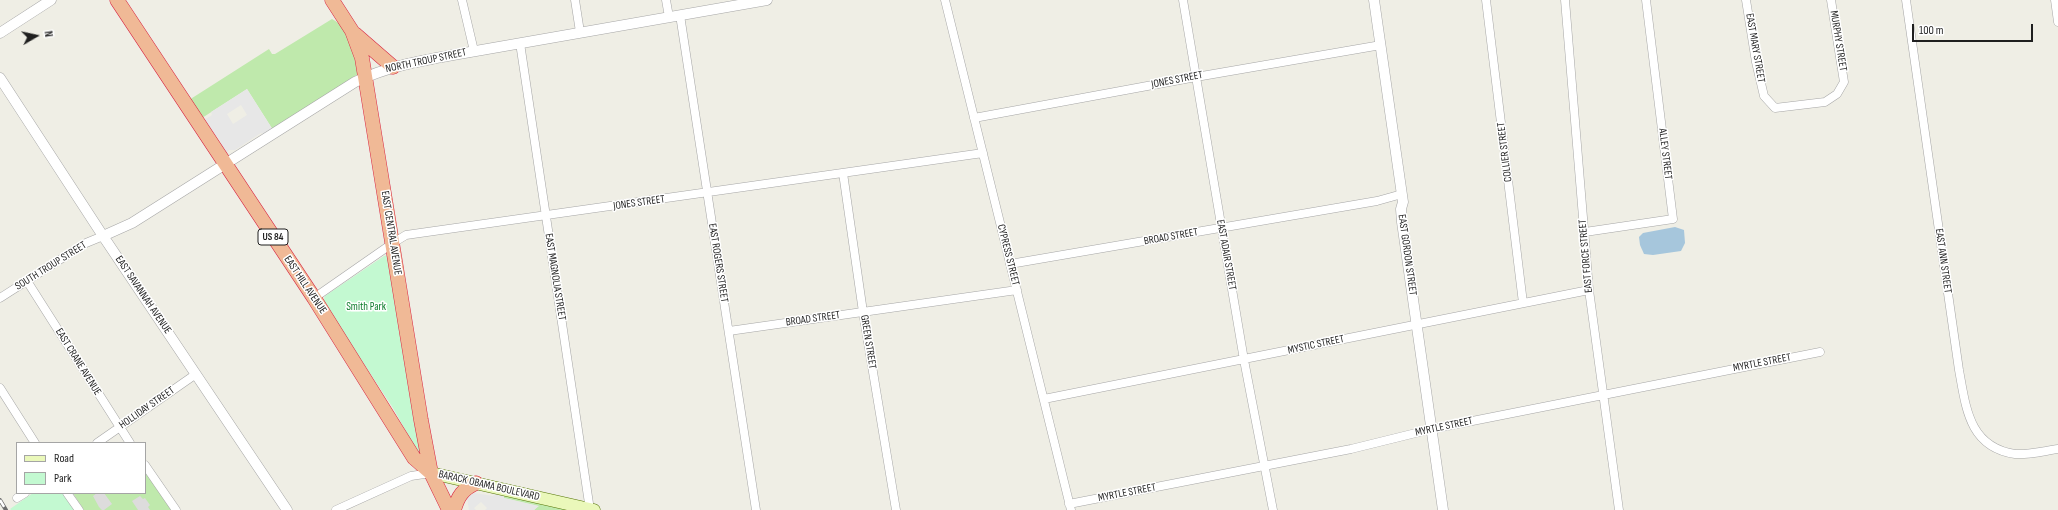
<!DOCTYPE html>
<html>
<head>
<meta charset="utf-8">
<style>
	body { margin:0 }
	#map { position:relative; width:2058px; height:510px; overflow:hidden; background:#efeee5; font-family:"Sofia Sans Condensed",sans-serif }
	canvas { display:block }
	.legend { position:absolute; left:16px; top:442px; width:130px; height:52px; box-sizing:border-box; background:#fff; border:1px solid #a5a5a5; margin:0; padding:5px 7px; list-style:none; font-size:12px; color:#1f1f1f }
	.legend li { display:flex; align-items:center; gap:8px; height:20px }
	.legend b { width:20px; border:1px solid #a5a5a5 }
	.north { position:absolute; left:16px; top:16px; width:40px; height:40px; -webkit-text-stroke:3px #fff; paint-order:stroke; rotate:81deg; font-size:11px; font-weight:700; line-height:16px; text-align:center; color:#1f1f1f }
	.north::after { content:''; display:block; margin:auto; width:14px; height:18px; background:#1f1f1f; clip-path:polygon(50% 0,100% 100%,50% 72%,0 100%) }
	.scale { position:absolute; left:1912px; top:24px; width:121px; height:18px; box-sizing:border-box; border:2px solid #1f1f1f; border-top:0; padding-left:5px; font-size:12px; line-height:14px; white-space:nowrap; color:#1f1f1f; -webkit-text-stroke:3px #fff; paint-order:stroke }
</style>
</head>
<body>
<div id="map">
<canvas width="2058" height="510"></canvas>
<ul class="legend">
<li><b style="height:5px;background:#eaf8ba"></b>Road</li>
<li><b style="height:11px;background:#c3f9d1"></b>Park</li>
</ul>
<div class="north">N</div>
<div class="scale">100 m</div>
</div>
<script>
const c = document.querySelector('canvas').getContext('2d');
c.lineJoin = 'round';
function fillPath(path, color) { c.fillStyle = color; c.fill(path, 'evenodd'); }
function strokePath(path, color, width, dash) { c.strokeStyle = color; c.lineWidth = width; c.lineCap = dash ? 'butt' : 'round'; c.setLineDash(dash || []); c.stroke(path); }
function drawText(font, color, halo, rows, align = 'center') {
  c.font = font + ' "Sofia Sans Condensed",sans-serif'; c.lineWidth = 3; c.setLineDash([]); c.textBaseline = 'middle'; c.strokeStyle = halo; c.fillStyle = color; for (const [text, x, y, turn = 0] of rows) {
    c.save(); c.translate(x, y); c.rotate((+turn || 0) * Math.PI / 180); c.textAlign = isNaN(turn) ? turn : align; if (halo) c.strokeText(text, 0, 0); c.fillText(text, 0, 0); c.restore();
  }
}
fillPath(new Path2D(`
	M67,493H145L176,510H79Z`), '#dddcdc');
fillPath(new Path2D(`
	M332,19C351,28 356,55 358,74L273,130L247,89L202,118L189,100L269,49L272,54H275Z
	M145,470L173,510H150L148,507L150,505L145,498L143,499L140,496L132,501L138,510H104L112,504L104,493L127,494L145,493Z
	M73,493H97L93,496L99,507L102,510H84Z
	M504,495L580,510H534L538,506L504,498Z`), '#bfe9ac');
fillPath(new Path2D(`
	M388,255L421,458L393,408L323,302L325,296L384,256Z
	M33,493H63L75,510H11L10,509Z`), '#c3f9d1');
fillPath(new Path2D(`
	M247,89L273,130L264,134L261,133L235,150H229L226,154L220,143L221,142L204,120L212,115L211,112ZM241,105L247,115L233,124L227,114Z
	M475,493L493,496L495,493L504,495V498L539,506L534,510H485L487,508L481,502L474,508L476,510H469L467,498L470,494Z`), '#e7e7e7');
fillPath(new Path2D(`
	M1675,227L1684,230L1685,243L1681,251L1653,255L1644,254L1640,245L1639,237L1643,233Z`), '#a6c6dc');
const minor = new Path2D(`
	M462,0L474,51
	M575,0L580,32
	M666,0L669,17
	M945,0L1071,510
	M1183,0L1244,360L1273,510
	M1486,0L1523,303
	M1565,0L1589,290L1619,510
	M1746,0L1756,62L1764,96L1775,108L1825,102L1837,94L1844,82L1831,0
	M1906,0L1959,370C1966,408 1969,447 2015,454C2029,455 2044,451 2058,449
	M2055,0L2058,22
	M680,15L756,510
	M520,43L590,510
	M974,118L1196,77L1381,45
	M843,173L863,312L896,510
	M1585,232L1673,219L1646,0
	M1010,264L1377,201L1402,194
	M27,281L130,443
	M0,298L86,243L103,236
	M314,298L393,243L406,235L983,153
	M729,331L1017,290
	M0,388L35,443
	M1044,399L1589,290
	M97,443L196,374
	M145,465L176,510
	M67,493L79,510
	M17,498L25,493
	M1069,504L1351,449L1432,429L1820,352
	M336,510L411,476L431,473`);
const tertiary = new Path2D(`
	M1374,0L1403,202L1401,209L1402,222L1443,510
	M0,33L51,0
	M0,78L103,236L287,510
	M103,236L132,223L355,82C386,67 419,61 453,55L767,0`);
const secondary = new Path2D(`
	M431,473L594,510`);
const trunk = new Path2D(`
	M117,0L314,298L414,458L431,473L449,510
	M332,0L352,31L362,58L421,420L431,473
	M355,34L393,67
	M454,510C458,496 463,489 476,483`);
strokePath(minor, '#a6a6a6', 9);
strokePath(tertiary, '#a6a6a6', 11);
strokePath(secondary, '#557507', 13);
strokePath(trunk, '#d82744', 15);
strokePath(minor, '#fff', 8);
strokePath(tertiary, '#fff', 10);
strokePath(secondary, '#eaf8ba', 12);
strokePath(trunk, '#f0b996', 14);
const rail = new Path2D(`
	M0,500L6,510`);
strokePath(rail, '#6d6d6d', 4);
strokePath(rail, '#fff', 2.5, [8]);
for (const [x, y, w] of [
	[273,237,30]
]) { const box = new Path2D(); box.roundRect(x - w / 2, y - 8, w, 16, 3); c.fillStyle = '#fff'; c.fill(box); strokePath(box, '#1f1f1f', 1); }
drawText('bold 10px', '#1f1f1f', null, [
	["US 84",273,237]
]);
drawText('11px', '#1f1f1f', '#fff', [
	["MURPHY STREET",1838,41,81],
	["EAST MARY STREET",1755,48,80],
	["NORTH TROUP STREET",426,61,-12],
	["JONES STREET",1177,80,-11],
	["COLLIER STREET",1505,152,-97],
	["ALLEY STREET",1665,154,83],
	["JONES STREET",639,203,-8],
	["EAST CENTRAL AVENUE",391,233,81],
	["BROAD STREET",1171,237,-10],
	["CYPRESS STREET",1008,255,76],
	["EAST ADAIR STREET",1226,255,80],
	["EAST GORDON STREET",1407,255,82],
	["EAST FORCE STREET",1586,256,-95],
	["EAST ANN STREET",1943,261,82],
	["EAST ROGERS STREET",718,263,81],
	["SOUTH TROUP STREET",51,266,-32],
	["EAST MAGNOLIA STREET",555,277,81],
	["EAST HILL AVENUE",305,285,56],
	["EAST SAVANNAH AVENUE",143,295,56],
	["BROAD STREET",813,319,-8],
	["GREEN STREET",868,342,81],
	["MYSTIC STREET",1316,345,-12],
	["EAST CRANE AVENUE",78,362,58],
	["MYRTLE STREET",1762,363,-11],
	["HOLLIDAY STREET",147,408,-35],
	["MYRTLE STREET",1444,427,-12],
	["BARACK OBAMA BOULEVARD",489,486,13],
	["MYRTLE STREET",1127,493,-11]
]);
drawText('11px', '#0d7c2b', '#fff', [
	["Smith Park",366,307]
]);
</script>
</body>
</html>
